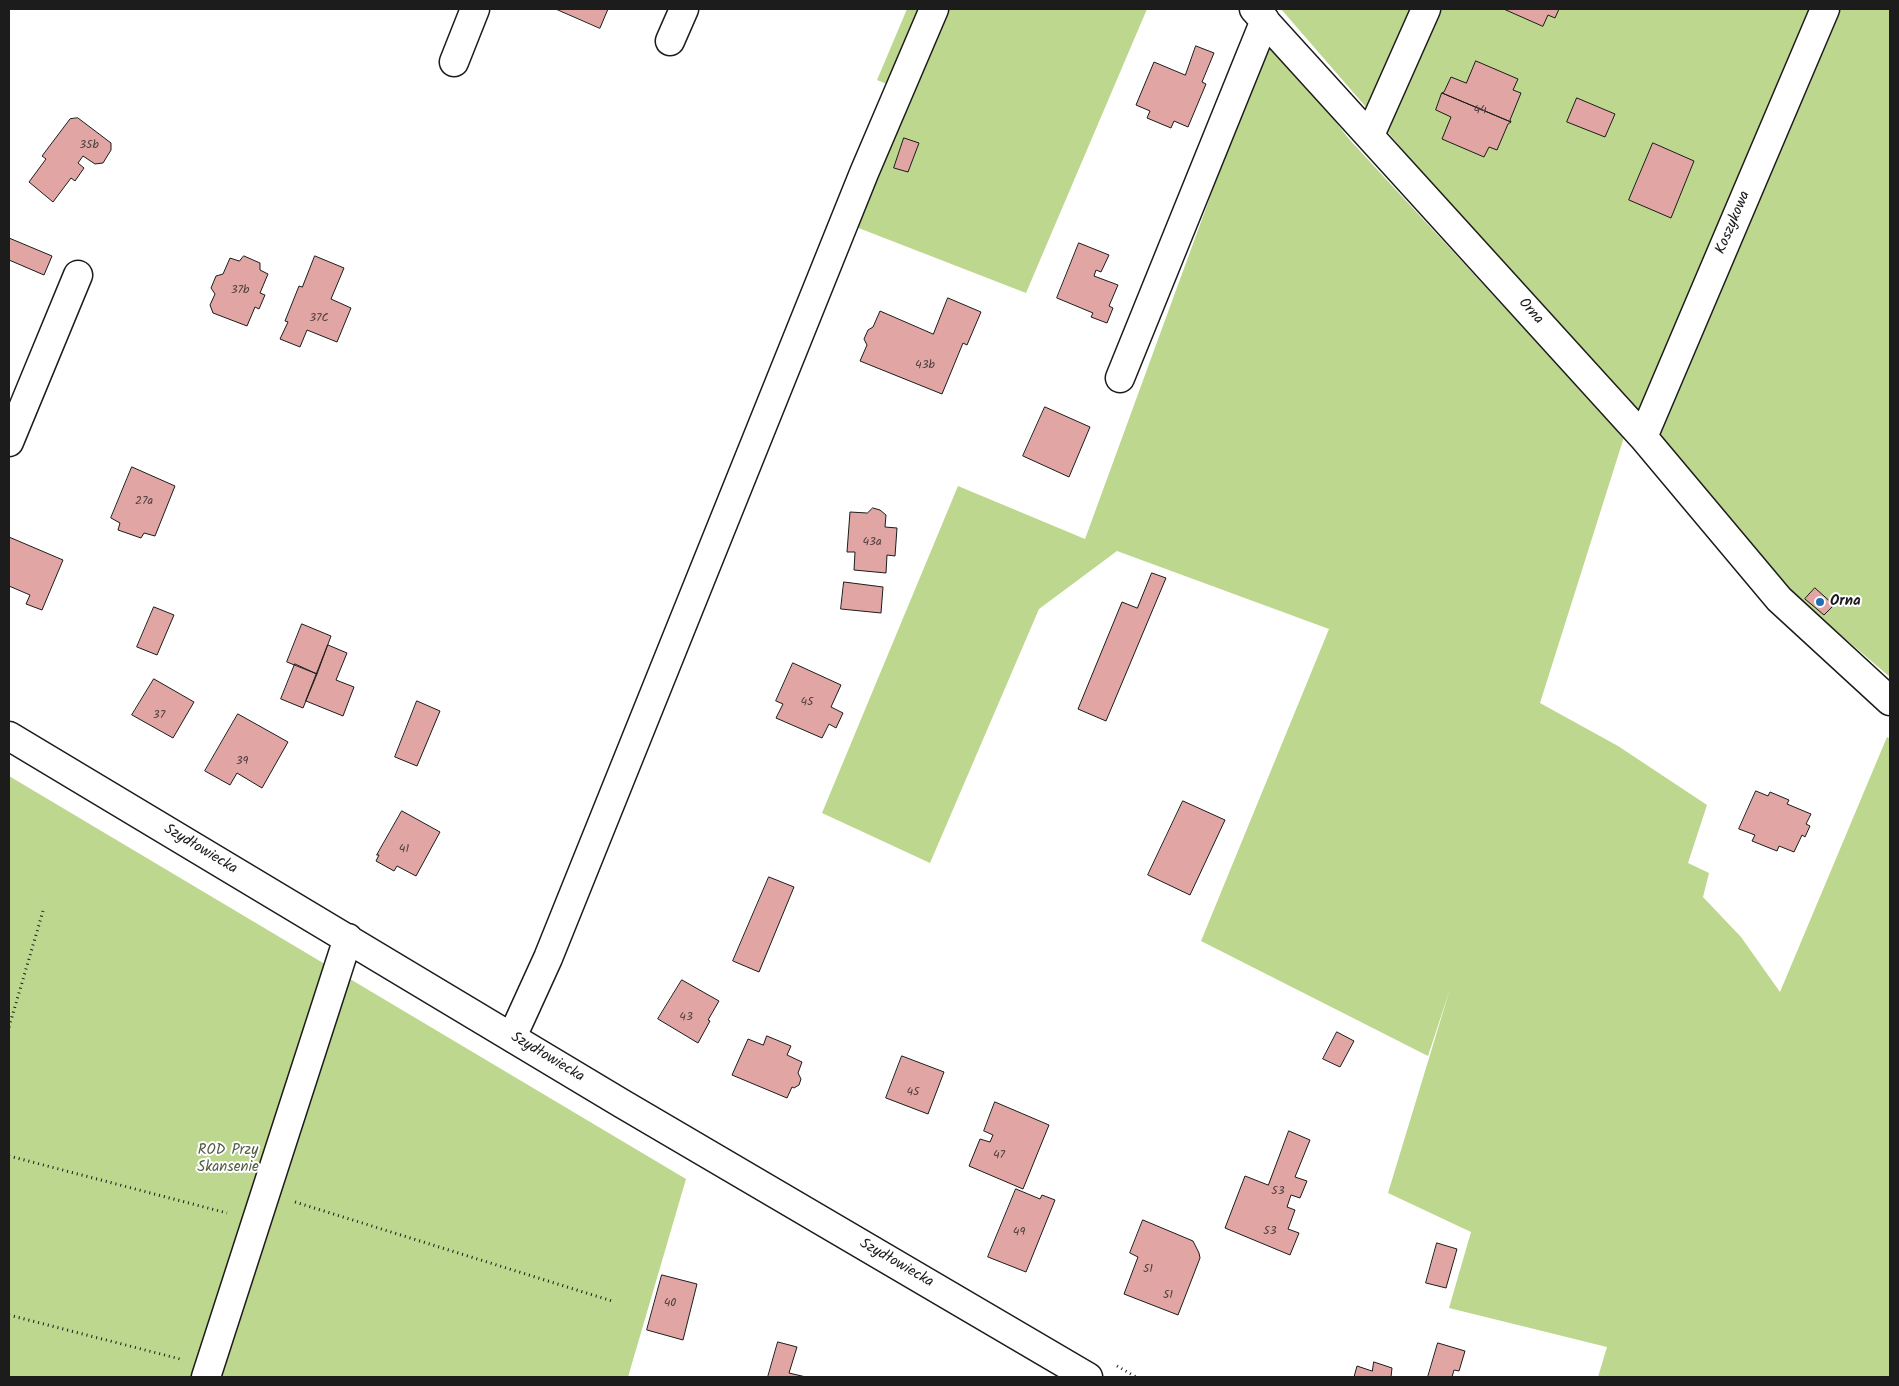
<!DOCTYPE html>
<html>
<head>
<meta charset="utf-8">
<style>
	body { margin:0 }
	#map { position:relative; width:1899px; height:1386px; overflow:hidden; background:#fff; font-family:Kalam,sans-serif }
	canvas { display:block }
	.frame { position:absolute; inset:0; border:10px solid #1c1c1c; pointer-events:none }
</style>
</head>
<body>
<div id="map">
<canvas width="1899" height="1386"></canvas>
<div class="frame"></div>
</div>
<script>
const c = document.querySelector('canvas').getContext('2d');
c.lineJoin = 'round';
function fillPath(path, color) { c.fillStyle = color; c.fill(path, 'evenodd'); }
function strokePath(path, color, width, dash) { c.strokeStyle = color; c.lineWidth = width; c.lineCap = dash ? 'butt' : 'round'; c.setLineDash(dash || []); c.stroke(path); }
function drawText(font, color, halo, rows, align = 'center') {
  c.font = font + ' Kalam,sans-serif'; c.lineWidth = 4; c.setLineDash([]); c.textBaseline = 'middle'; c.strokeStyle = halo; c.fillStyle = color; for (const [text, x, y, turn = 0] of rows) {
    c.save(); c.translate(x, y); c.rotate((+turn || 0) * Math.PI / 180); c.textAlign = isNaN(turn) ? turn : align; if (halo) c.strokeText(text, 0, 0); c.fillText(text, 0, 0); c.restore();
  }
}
fillPath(new Path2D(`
	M907,9H921L889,85L877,80Z
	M945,9H1147L1026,293L856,227Z
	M1281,9H1890V677L1795,596L1501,263Z
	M1269,36L1349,139L1624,437L1540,703L1618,746L1707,805L1688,863L1709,873L1703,897L1741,937L1780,992L1887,737L1890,739V1377H1598L1607,1347L1449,1308L1471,1232L1388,1193L1450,989L1428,1056L1201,941L1329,629L1117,551L1039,609L930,863L822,813L958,486L1085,539Z
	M9,776L686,1179L628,1377H9Z`), '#bdd78e');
const building = new Path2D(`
	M556,9H608L600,28Z
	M1504,9H1559L1555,18L1548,15L1543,26Z
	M1196,46L1214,53L1202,82L1206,84L1188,127L1174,121L1171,128L1147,118L1150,111L1136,105L1154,62L1185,75Z
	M1476,61L1518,79L1513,90L1521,93L1510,120L1511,122L1442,93L1444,92L1451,77L1466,83Z
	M1442,93L1511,122L1508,124L1497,150L1489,147L1484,157L1442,139L1451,117L1436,110Z
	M1577,98L1615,114L1605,137L1567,122Z
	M78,118L111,143V150L103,163L95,164L83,156L78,163L84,168L75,181L71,178L53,202L29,182L46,159L42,156L70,119Z
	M904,138L919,143L908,172L894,168Z
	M1653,143L1694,161L1671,218L1629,200Z
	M9,238L52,256L44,275L9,260Z
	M1079,243L1109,255L1101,272L1096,270L1094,276L1118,285L1109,306L1113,308L1107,323L1091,317L1093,313L1057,298Z
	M244,256L260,263V270L268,274L260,293L265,295L259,309L255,307L247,326L213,313L210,305L215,294L211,288L216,276L223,274L230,258L239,261Z
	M315,256L344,268L331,299L351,308L337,342L307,330L300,347L280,339L288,322L285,321L299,286L302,287Z
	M948,298L981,312L967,345L963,343L942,394L860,361L867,345L864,339L868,330L873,327L880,311L933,334Z
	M1045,407L1090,427L1069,477L1023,456Z
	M132,467L175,486L155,536L144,533L141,538L118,530L120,523L111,518Z
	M873,508L880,510L886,515L885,527L897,528L895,556L887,555L886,573L854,570L855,552H847L850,512L867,513Z
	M9,537L63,560L42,610L26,604L30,595L9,586Z
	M1152,573L1166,578L1106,721L1078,709L1122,602L1137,608Z
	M844,582L883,587L881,613L841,609Z
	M1815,588L1834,605L1824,615L1805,599Z
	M154,607L174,615L157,655L137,647Z
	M302,624L331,636L317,674L287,662Z
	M328,645L347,653L336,680L354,687L343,716L306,701Z
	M793,663L841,685L831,707L843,713L836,728L829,724L822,738L776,718L783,704L776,701Z
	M295,664L317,674L303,708L281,699Z
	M154,679L194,702L173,738L132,715Z
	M417,701L440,711L417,766L395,757Z
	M238,714L288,742L262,788L237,773L230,785L205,771Z
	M1756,791L1768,796L1770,792L1789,800L1787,804L1811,814L1806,824L1810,826L1805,837L1802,835L1794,852L1779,846L1777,851L1752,841L1755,835L1739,829Z
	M1183,801L1225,820L1190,895L1148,875Z
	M402,811L440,832L416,876L397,866L394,871L376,861L379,855H377Z
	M769,877L794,887L759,972L733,961Z
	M682,980L719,1001L708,1020L710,1021L698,1043L658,1019Z
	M1337,1032L1354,1041L1340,1067L1323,1059Z
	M767,1036L791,1046L787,1055L802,1062L798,1073L801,1079L799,1085L794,1088L792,1087L787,1098L732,1075L748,1039L763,1045Z
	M902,1056L944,1072L928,1114L886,1098Z
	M995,1102L1049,1125L1023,1189L969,1166L980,1139L990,1142L993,1135L984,1131Z
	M1289,1131L1310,1140L1295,1177L1307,1181L1300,1198L1291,1195L1287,1207L1295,1210L1288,1229L1299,1233L1290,1255L1225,1228L1245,1176L1268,1185Z
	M1016,1189L1040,1199L1042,1195L1055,1200L1026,1272L988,1257Z
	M1143,1220L1193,1241L1199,1253L1200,1258L1178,1315L1124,1294L1138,1257L1130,1253Z
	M1437,1243L1457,1249L1446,1288L1426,1283Z
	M662,1275L697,1284L683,1340L647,1330Z
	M778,1342L797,1347L789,1373L806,1377H768Z
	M1438,1343L1465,1351L1459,1371L1454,1370L1452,1377H1428Z
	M1374,1362L1392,1368L1391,1377H1354L1357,1366L1372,1371Z`);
fillPath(building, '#e1a6a4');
strokePath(building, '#1c1c1c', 1);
const minor = new Path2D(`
	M1254,9L1643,437L1779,599L1890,701
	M670,41L684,9
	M454,62L475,9
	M1370,135L1426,9
	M1120,378L1265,20
	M1643,437L1825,9
	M9,442L78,275
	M9,736L621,1103L1088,1377
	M512,1037L548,958L864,173L934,9
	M206,1377L348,938`);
strokePath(minor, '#1c1c1c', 31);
strokePath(new Path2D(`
	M9,1027L43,911
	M9,1156L227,1213
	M295,1202L612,1301
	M9,1315L180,1359
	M1117,1366L1136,1377`), '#1c1c1c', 3, [1, 4]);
strokePath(minor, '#fff', 28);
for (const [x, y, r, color] of [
	[1820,602,5,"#1f6fb2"]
]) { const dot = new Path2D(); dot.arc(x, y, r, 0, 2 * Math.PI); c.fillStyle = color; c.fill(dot); strokePath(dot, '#fff', 2); }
drawText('12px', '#4d3e3e', null, [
	["44",1480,111],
	["35b",89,146],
	["37b",240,291],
	["37C",319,319],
	["43b",925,366],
	["27a",144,502],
	["43a",872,543],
	["45",807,703],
	["37",159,716],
	["39",242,762],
	["41",404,850],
	["43",686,1018],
	["45",913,1093],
	["47",999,1156],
	["53",1278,1192],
	["53",1270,1232],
	["49",1019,1233],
	["51",1148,1270],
	["51",1168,1296],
	["40",670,1304]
]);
drawText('15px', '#1c1c1c', '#fff', [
	["Koszykowa",1734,223,-67],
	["Orna",1530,312,48],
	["Szydłowiecka",200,850,31],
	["Szydłowiecka",547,1058,31],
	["Szydłowiecka",896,1264,30]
]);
drawText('bold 15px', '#1c1c1c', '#fff', [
	["Orna",1830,602]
], 'left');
drawText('15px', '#545d44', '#fff', [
	["ROD Przy",228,1151],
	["Skansenie",228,1168]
]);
</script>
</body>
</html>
